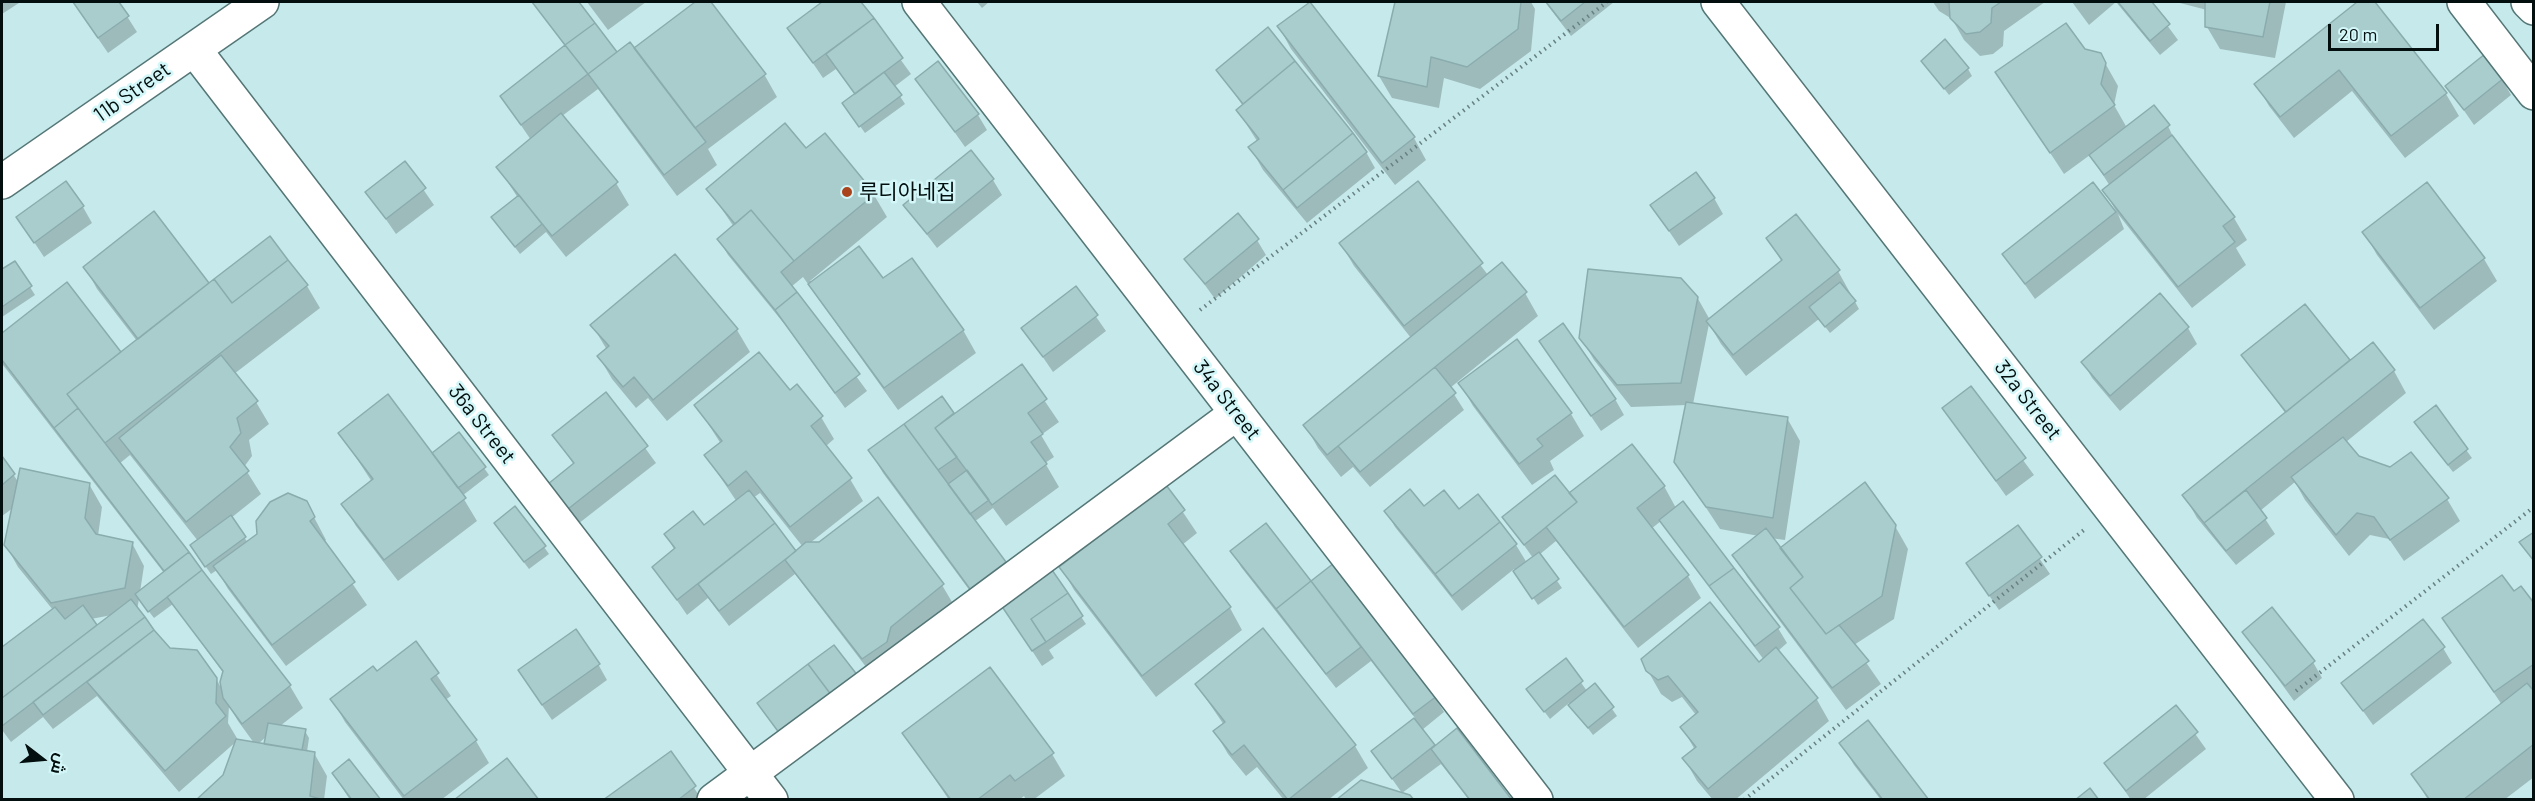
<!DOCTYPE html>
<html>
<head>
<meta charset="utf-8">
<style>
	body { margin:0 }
	#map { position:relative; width:2535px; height:801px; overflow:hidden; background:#c6eaeb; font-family:Barlow,Cairo,sans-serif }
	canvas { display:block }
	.frame { position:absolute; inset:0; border:3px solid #030e0e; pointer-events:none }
	.north { position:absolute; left:12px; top:729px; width:60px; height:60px; -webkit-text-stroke:4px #d3f7f8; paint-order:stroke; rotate:106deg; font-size:16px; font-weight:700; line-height:24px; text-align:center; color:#030e0e }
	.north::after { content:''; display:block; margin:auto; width:21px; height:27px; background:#030e0e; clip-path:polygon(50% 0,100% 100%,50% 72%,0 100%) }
	.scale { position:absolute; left:2328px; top:24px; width:111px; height:27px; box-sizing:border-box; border:3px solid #030e0e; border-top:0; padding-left:8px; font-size:18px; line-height:21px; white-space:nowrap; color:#030e0e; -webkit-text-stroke:4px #d3f7f8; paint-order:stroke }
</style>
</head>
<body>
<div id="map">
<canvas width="2535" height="801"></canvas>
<div class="frame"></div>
<div class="north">ش</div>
<div class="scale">20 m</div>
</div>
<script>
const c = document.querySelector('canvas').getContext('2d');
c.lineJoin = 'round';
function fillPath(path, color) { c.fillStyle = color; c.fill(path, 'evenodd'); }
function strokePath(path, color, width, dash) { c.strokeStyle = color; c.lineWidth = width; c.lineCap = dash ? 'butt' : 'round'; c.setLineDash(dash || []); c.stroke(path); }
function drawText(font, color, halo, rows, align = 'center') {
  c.font = font + ' Barlow,"Noto Sans KR",sans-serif'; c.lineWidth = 5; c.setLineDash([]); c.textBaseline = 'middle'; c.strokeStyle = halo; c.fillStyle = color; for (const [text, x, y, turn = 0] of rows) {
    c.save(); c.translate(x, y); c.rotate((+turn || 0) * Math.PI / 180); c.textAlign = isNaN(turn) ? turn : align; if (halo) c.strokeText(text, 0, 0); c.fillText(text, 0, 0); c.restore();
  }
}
fillPath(new Path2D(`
	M2,2H18L19,3L2,14Z
	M73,2H118L137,32L108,53Z
	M532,2H577L616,54L634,50L698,2H709L764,74L777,97L708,149L717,165L677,196L598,89L562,116L616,183L629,205L566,257L546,232L520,254L493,218L518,198L498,167L531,140L501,96L566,47Z
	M587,2H646L608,30Z
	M824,2H859L911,74L894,87L905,104L865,133L849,111L856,95L836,69L823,78L789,28Z
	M977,2H989L982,8Z
	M1396,2H1531L1535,9L1531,51L1480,89L1444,78L1439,108L1392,98L1379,76Z
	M1545,2H1614L1571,36Z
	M1933,2H2045L2004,31L2003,46L1993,54L1980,56L1964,40L1952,19L1939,11Z
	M2072,2H2150L2178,40L2160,55L2116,2L2089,25Z
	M2176,2H2286L2275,58L2220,49L2207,27V10Z
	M2359,2H2373L2446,94L2459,116L2405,158L2352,91L2294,138L2269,106L2256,84Z
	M1279,27L1414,138L1426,160L1395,185L1291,49Z
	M1268,29L1366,152L1375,168L1307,223L1263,170L1250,147L1257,141L1238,111L1243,106L1218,70Z
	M2084,50L2100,54L2118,86L2114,105L2127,128L2168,126L2176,143L2234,218L2247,240L2236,248L2246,265L2192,308L2118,214L2124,229L2035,299L2004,255L2116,211L2104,190L2110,186L2090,155L2064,174L1997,72Z
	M1923,61L1968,69L1972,76L1949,95Z
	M917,79L978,115L987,130L965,147Z
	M2502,79L2511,95L2474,125L2447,86Z
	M825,135L874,195L887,217L810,281L883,280L963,330L976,353L898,410L803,277L791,287L867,391L845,408L786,326L728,255L719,240L734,227L708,189L806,150Z
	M405,163L434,205L396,234L367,192Z
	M993,180L1002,195L937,248L905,206Z
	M1418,183L1488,275L1502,264L1525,293L1538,316L1450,388L1464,410L1370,487L1353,467L1341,477L1318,448L1305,425L1411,338L1354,266L1341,244Z
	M2427,184L2484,259L2497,281L2434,330L2377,255L2364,232Z
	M1714,198L1723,214L1679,246L1652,206Z
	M83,207L92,223L44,257L18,218Z
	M270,238L307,286L320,308L234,374L256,402L269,424L249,440L252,456L244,467L261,494L231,518L248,543L306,502L326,540L324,542L367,605L286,666L228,589L217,570L211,574L196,553L198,541L130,455L119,464L290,686L303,708L280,726L305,731L309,738L307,752L314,753L327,776L324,800H198L224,776L238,740L179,792L97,696L53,729L43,717L11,742L2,730V649L53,610L18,567L5,544L13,508L2,516V458L19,483L89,484L102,507L98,536L132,543L144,566L140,592L164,573L3,365L2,334L66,284L121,354L137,341L97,289L85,267L209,285ZM139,599L154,618L173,604L224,674L220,686L216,678L169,649L137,610ZM112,615L97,627L91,619ZM229,706L238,721L254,743L238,740L228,723ZM267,736L266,745L258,744Z
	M1768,239L1838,271L1859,309L1830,333L1819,319L1746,376L1721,344L1709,324L1693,404L1787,418L1800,441L1785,540L1770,538L1779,550L1895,526L1908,549L1894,619L1854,645L1881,684L1846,710L1747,577L1734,555L1759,536L1720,529L1676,462L1687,405L1631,407L1594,360L1581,338L1697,297L1710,320L1782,262Z
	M1257,240L1266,255L1215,299L1186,259Z
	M15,263L35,295L2,317V271Z
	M1076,288L1106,331L1053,372L1023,328Z
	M2160,295L2188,328L2197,344L2120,411L2092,378L2083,362Z
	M2305,306L2350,363L2373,345L2394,371L2406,393L2346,442L2358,458L2390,469L2411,454L2447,499L2460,521L2404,561L2389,539L2370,535L2349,556L2305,500L2295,482L2260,511L2275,534L2236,565L2197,518L2184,495L2286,414L2243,356Z
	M592,325L737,330L750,352L667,421L648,398L636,408L612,379L599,357L607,350Z
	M1516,341L1571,414L1584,436L1550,461L1554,470L1532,485L1473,406L1460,384Z
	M1540,341L1615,399L1624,415L1601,431Z
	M1021,366L1059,422L1041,435L1054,457L1045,463L1059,487L1006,526L993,508L974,522L1017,585L984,610L883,473L870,451L941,398L954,416ZM954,453L972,475L970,477Z
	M1970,388L2034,475L2006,496L1944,409Z
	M789,392L821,417L834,439L825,447L850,479L863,501L810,543L942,585L955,607L876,680L795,574L729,626L708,598L687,615L654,567L675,551L666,535L704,527L737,502L706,456L721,444L696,405ZM760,493L803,547L796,552L753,498Z
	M606,394L656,463L578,524L559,499L574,465L554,435Z
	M2435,407L2472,458L2453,472L2420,430Z
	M340,433L436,461L484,468L489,475L462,496L477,521L398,581L356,526L343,504L372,482Z
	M1664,486L1676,508L1778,628L1787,643L1778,651L1816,698L1829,721L1735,800H1713L1697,781L1684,758L1695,750L1682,727L1696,715L1682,697L1672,702L1661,694L1648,671L1759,664L1764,660L1661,521L1651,529L1688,576L1701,598L1638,648L1556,541L1539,555L1562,588L1538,605L1514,569L1462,611L1395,527L1386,511L1423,508L1458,511L1516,545L1527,563L1533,558L1504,517L1573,500Z
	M1166,487L1197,533L1182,545L1230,608L1242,630L1156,697L1074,590L1061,567Z
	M2018,527L2050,574L1999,610L1968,564Z
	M500,531L544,547L549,554L529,569Z
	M1232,551L1310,583L1334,565L1435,697L1444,712L1422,730L1435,748L1510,800H1469L1441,764L1402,793L1373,752L1415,718L1371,661L1336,688L1241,567Z
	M1051,572L1086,624L1049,650L1054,658L1042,666L1012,620Z
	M2513,593L2534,606V777L2504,800H2428L2413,775L2502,705L2444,618Z
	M2244,632L2313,662L2322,678L2294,701Z
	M415,643L451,696L445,700L476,741L489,763L441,800H404L345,722L332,699L377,673Z
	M2443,648L2452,663L2373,725L2343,683Z
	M1565,660L1587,691L1595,685L1617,716L1593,735L1569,703L1550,719L1528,690Z
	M598,664L607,680L552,720L529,686Z
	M1196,684L1355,746L1368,768L1328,800H1284L1257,767L1246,776L1228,754L1215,732L1224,725Z
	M2176,707L2206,749L2143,800H2131L2106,763Z
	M904,733L1052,754L1065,776L1033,800H1026L1024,796L1019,800H949Z
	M1841,743L1927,800H1881L1854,765Z
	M671,753L702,800H606Z
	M333,774L379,800H350Z`), '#0003');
const building = new Path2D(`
	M73,2H119L129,16L98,38Z
	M532,2H579L595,23L565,45Z
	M695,2H711L766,74L695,128L634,48Z
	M822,2H861L874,18L813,63L787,28Z
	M1310,2L1415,137L1382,163L1277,26Z
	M1395,2H1521L1518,29L1467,67L1431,57L1427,87L1378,76Z
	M1546,2H1585L1561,21Z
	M1946,2H2001L1992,8L1991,23L1980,32L1966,34L1950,18L1949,3Z
	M2118,2H2152L2170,24L2150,41Z
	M2205,2H2270L2263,37L2205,27Z
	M2357,2H2375L2447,93L2391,136L2339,70L2280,117L2254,84Z
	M874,18L903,58L855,94L826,54Z
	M595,23L617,52L588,74L565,45Z
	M2066,23L2085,49L2101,53L2106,63L2101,84L2115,105L2050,153L1995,72Z
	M1268,27L1295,61L1243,104L1216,70Z
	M1945,39L1969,68L1944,89L1921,61Z
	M630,42L706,142L664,175L588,74Z
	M565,45L588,74L521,125L500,96Z
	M2485,54L2504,78L2464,110L2445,86Z
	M938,61L979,114L955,132L915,79Z
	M1295,61L1353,133L1283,190L1248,147L1259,139L1236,110Z
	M884,72L902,95L859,127L842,103Z
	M2154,105L2170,125L2104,175L2089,155Z
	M561,113L618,182L552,236L496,167Z
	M785,123L806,148L825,133L875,194L794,261L751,210L735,224L706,189Z
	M1353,133L1367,152L1297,208L1283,190Z
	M2172,135L2235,217L2223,226L2235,242L2178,287L2102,190Z
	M971,150L994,179L927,234L903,205Z
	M405,161L426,188L386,219L365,192Z
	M1696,172L1715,198L1669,231L1650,205Z
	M66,181L84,206L34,243L16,217Z
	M1418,181L1483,263L1404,326L1339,243Z
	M2093,182L2116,212L2025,284L2002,254Z
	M2427,182L2485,258L2420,308L2362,232Z
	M519,195L542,224L515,247L491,217Z
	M751,210L794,261L781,272L797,292L775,310L717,239Z
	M154,211L209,283L138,339L83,267Z
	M1238,213L1259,239L1205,284L1184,259Z
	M1796,214L1840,270L1733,355L1706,321L1782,260L1766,238Z
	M270,236L288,260L232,303L214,279Z
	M859,246L883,278L912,258L964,330L884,388L808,284Z
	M675,254L738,329L653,400L634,377L623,387L597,356L609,346L590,325Z
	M288,260L308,285L105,443L67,394L214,279L232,303Z
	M15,261L32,286L2,307V269Z
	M1502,262L1527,292L1327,455L1303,425Z
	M1588,269L1681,278L1698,297L1681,383L1617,385L1579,338Z
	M67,282L121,352L67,394L78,408L54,428L2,360V333Z
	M1840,282L1856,301L1825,327L1809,307Z
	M1076,286L1098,315L1043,357L1021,328Z
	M797,292L860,374L835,393L775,310Z
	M2160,293L2189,327L2110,396L2081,362Z
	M2305,304L2350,360L2286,412L2241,355Z
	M1563,323L1616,399L1591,416L1539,341Z
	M1517,339L1572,413L1537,439L1543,446L1519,464L1458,383Z
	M2373,342L2395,370L2204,523L2182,495Z
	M759,352L790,390L797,384L823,416L811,426L852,478L790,527L746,471L728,486L704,455L722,441L694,405Z
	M221,355L258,401L237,418L241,433L230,447L249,471L186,522L119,438Z
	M1022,364L1047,399L1028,413L1043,434L1031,442L1047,464L992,505L935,428Z
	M1435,367L1456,393L1360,472L1338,446Z
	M1971,386L2026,458L1996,481L1942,408Z
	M606,392L648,446L568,509L548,484L574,463L552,435Z
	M388,394L466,498L384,560L341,504L373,479L338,433Z
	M942,396L954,413L935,428L957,457L938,470L904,424Z
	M1686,402L1788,417L1773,518L1706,507L1674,462Z
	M2436,405L2468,449L2448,465L2414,422Z
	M78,408L189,552L164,571L54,428Z
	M904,424L1006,562L970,589L868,450Z
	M459,432L486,467L458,488L432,453Z
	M2343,437L2359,456L2390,467L2411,452L2449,498L2390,540L2374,517L2357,513L2336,535L2291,477Z
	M1632,444L1665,486L1637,508L1689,575L1624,627L1546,527L1577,502L1569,493Z
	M2,456L15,474L2,485Z
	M20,468L90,483L85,518L96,534L133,542L125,588L51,603L4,545Z
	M967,470L989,500L970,514L948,484Z
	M1555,475L1577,502L1524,545L1502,517Z
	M1865,482L1896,525L1882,596L1826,634L1790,588L1803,577L1780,548Z
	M1166,485L1185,510L1168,524L1231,607L1142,676L1059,567Z
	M1410,489L1424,506L1444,490L1459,509L1478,494L1500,522L1435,574L1384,511Z
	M749,490L775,523L677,600L652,567L675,548L664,534L693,511L704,525Z
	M2246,490L2267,518L2226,551L2204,523Z
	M288,493L307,501L315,517L310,521L355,582L272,645L213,566L257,534L256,521L270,502Z
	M878,497L944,584L891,627L887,642L862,659L785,560L806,542H819Z
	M1683,501L1734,568L1709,586L1659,520Z
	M515,506L546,546L524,562L494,523Z
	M231,515L246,537L205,567L190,545Z
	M1500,522L1517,544L1452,596L1435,574Z
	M775,523L796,551L719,611L698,584Z
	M1266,523L1311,581L1276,609L1230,551Z
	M2018,525L2042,557L1989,596L1966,563Z
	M1766,528L1803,577L1790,588L1826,634L1839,625L1869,661L1832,688L1732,555Z
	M2534,532V561L2519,542Z
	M189,552L202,570L148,612L135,594Z
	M1539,552L1559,579L1532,599L1513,571Z
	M1334,563L1437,696L1413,714L1311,581Z
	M1734,568L1780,627L1755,646L1709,586Z
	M202,570L291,685L242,724L223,698L220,682L223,671L167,597Z
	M1052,570L1068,593L1031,619L1046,642L1032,651L1001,605Z
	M2502,575L2514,591L2521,586L2534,603V664L2494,692L2442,618Z
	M1311,581L1361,647L1326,674L1276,609Z
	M1068,593L1083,616L1046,642L1031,619Z
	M131,599L145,617L2,726V698Z
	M1710,602L1759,662L1776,647L1818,698L1708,789L1682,758L1696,747L1680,727L1698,712L1668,676L1658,680L1646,671L1641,659Z
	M83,605L97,625L2,698V647L55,607L65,619Z
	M2272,607L2315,661L2285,686L2242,632Z
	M145,617L154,630L43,715L33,702Z
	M2423,619L2445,647L2363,711L2341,683Z
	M1263,628L1356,745L1288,800L1244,745L1232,755L1213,731L1225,722L1195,684Z
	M576,629L600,664L542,705L518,670Z
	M154,630L170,648L197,650L217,678L216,703L226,716L165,771L87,682Z
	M416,641L439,673L431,679L477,740L404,796L330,699L373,666L377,671Z
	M834,645L858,676L832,696L808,664Z
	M1566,658L1583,681L1544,712L1526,689Z
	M808,664L832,696L780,734L757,703Z
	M990,667L1054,753L1015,781L1010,775L977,800H951L902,733Z
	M1595,683L1614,707L1588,728L1568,705Z
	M2527,683L2534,691V744L2463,800H2430L2411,774Z
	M2176,705L2198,732L2126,791L2104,763Z
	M1414,718L1435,745L1392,779L1371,751Z
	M1868,720L1929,800H1883L1839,743Z
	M268,723L306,729L302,750L264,744Z
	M1457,728L1512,800H1470L1431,749Z
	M236,739L315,752L310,796L324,800H196L223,775Z
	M671,751L696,786L678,800H603Z
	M507,758L539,800H454Z
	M349,759L381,800H352L332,773Z
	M1361,780L1410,795L1414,800H1336Z
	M2090,788L2099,800H2075Z`);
fillPath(building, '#a9cccd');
strokePath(building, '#8aacad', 1.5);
const minor = new Path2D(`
	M919,2L1536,800
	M1718,2L2337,800
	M2464,2L2534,93
	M2528,2L2534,8
	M194,49L771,800
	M2,182L262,2
	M714,800L1237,413`);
strokePath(minor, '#557676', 36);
strokePath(new Path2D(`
	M1200,310L1607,2
	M2296,691L2534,507
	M1744,800L2084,530`), '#688081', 4, [1.5, 4.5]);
strokePath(minor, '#fff', 33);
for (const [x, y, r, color] of [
	[847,192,6,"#aa441c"]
]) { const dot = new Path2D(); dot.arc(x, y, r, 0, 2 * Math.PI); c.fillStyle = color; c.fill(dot); strokePath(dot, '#d3f7f8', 2); }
drawText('21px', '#030e0e', '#d3f7f8', [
	["11b Street",132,92,-35],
	["34a Street",1227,400,52],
	["32a Street",2028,400,52],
	["36a Street",482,424,52]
]);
drawText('21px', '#030e0e', '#d3f7f8', [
	["루디아네집",859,192]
], 'left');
</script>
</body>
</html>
